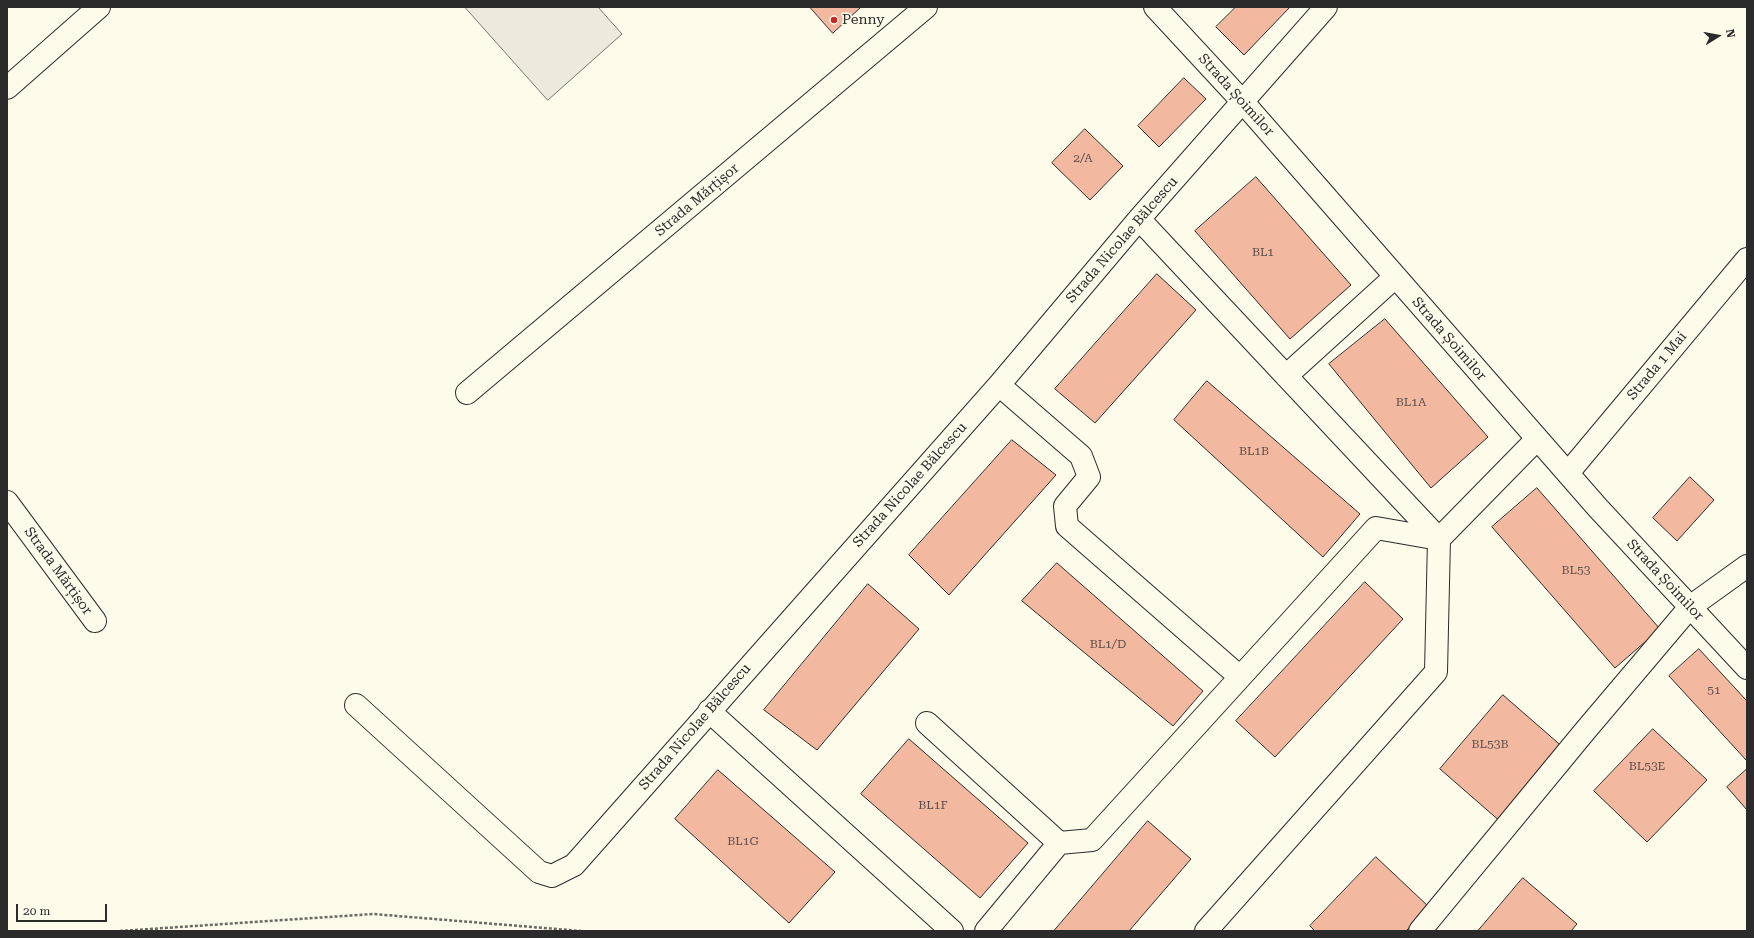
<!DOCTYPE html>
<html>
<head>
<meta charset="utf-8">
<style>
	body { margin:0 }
	#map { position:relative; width:1754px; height:938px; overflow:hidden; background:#fdfbea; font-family:"Roboto Serif",serif }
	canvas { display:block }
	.frame { position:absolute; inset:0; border:8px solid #2b2b2b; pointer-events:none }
	.north { position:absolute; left:1698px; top:16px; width:40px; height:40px; -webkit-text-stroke:3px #fdfbea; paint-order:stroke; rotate:79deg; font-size:11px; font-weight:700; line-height:16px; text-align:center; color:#2b2b2b }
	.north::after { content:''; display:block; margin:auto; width:14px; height:18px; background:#2b2b2b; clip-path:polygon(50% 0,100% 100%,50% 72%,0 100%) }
	.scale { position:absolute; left:16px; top:904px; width:91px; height:18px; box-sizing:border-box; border:2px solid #2b2b2b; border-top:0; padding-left:5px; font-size:12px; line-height:14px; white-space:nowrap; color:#2b2b2b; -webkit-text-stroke:3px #fdfbea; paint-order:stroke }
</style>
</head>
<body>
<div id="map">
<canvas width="1754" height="938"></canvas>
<div class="frame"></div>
<div class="north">N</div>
<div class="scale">20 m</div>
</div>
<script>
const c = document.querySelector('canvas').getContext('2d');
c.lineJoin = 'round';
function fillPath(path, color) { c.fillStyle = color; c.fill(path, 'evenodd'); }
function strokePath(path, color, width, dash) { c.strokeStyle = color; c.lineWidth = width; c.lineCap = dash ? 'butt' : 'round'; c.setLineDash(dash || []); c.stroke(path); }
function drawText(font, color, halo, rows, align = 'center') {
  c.font = font + ' "Roboto Serif",serif'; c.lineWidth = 3; c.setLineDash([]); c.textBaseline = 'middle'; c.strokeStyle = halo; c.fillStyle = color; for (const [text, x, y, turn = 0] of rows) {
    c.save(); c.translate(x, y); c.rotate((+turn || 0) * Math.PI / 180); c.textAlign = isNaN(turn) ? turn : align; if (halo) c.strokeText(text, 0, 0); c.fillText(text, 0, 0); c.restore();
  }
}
const green = new Path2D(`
	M465,7H598L622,34L548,100Z`);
fillPath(green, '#ecebdb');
strokePath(green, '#74746e', 1);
const building = new Path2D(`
	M810,7H861L833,33Z
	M1236,7H1290L1244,55L1216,27Z
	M1184,78L1206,99L1159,147L1138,126Z
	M1085,129L1123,166L1090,200L1052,163Z
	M1256,177L1351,285L1290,339L1195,231Z
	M1157,274L1196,310L1095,423L1055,389Z
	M1385,319L1488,437L1431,488L1329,364Z
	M1207,381L1360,514L1323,557L1174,420Z
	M1012,440L1056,475L949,595L909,555Z
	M1690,477L1714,500L1677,541L1653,518Z
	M1537,488L1660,629L1615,668L1492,527Z
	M1057,563L1203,691L1173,726L1022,601Z
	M1365,582L1403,619L1275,757L1236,721Z
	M868,584L919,629L817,750L764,710Z
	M1699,649L1747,701V761L1669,676Z
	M1503,695L1565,749L1502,823L1440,769Z
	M1653,729L1707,780L1647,842L1594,791Z
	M909,739L1028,843L980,898L861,794Z
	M1747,769V810L1727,787Z
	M718,770L835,872L789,923L675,819Z
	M1148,821L1191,859L1129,931H1054Z
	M1376,857L1429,907L1406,931H1315L1310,926Z
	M1523,878L1577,924L1571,931H1478Z`);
fillPath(building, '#f2b8a0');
strokePath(building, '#2b2b2b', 1);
const minor = new Path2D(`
	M1155,7L1242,101L1598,508L1747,668
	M7,88L99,7
	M1139,219L1439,539
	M1286,376L1395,277
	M999,385L1081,456L1089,477L1065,506L1067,526L1240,677
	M467,393L926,7
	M1568,473L1747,259
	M7,502L95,621
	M356,705L539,872L552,876L574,865L999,385L1139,219L1326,7
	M709,711L952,931
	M927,723L1059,843L1092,840L1376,528L1439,539
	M986,931L1059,843
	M1206,931L1436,672L1439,539L1537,439
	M1420,931L1585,731L1690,607L1747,566`);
strokePath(minor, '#2b2b2b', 24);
strokePath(new Path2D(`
	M120,931L373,914L581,931`), '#6a6964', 2.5, [3, 2]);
strokePath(minor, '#fdfbea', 22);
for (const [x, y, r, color] of [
	[834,20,4,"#c62828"]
]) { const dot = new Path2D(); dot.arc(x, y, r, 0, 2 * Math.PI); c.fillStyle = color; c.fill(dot); strokePath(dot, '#fdfbea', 1.5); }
drawText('12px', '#5d4e48', null, [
	["2/A",1083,158],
	["BL1",1263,252],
	["BL1A",1411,402],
	["BL1B",1254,451],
	["BL53",1576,570],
	["BL1/D",1108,644],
	["51",1714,690],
	["BL53B",1490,744],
	["BL53E",1647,766],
	["BL1F",933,805],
	["BL1G",743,841]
]);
drawText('14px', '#2b2b2b', '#fdfbea', [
	["Penny",842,20]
], 'left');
drawText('14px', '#2b2b2b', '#fdfbea', [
	["Strada Șoimilor",1236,95,48],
	["Strada Mărțișor",697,200,-40],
	["Strada Nicolae Bălcescu",1122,240,-49],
	["Strada Șoimilor",1449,339,49],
	["Strada 1 Mai",1657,366,-50],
	["Strada Nicolae Bălcescu",910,485,-48],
	["Strada Mărțișor",58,571,54],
	["Strada Șoimilor",1665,580,47],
	["Strada Nicolae Bălcescu",695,727,-49]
]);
</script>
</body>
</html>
